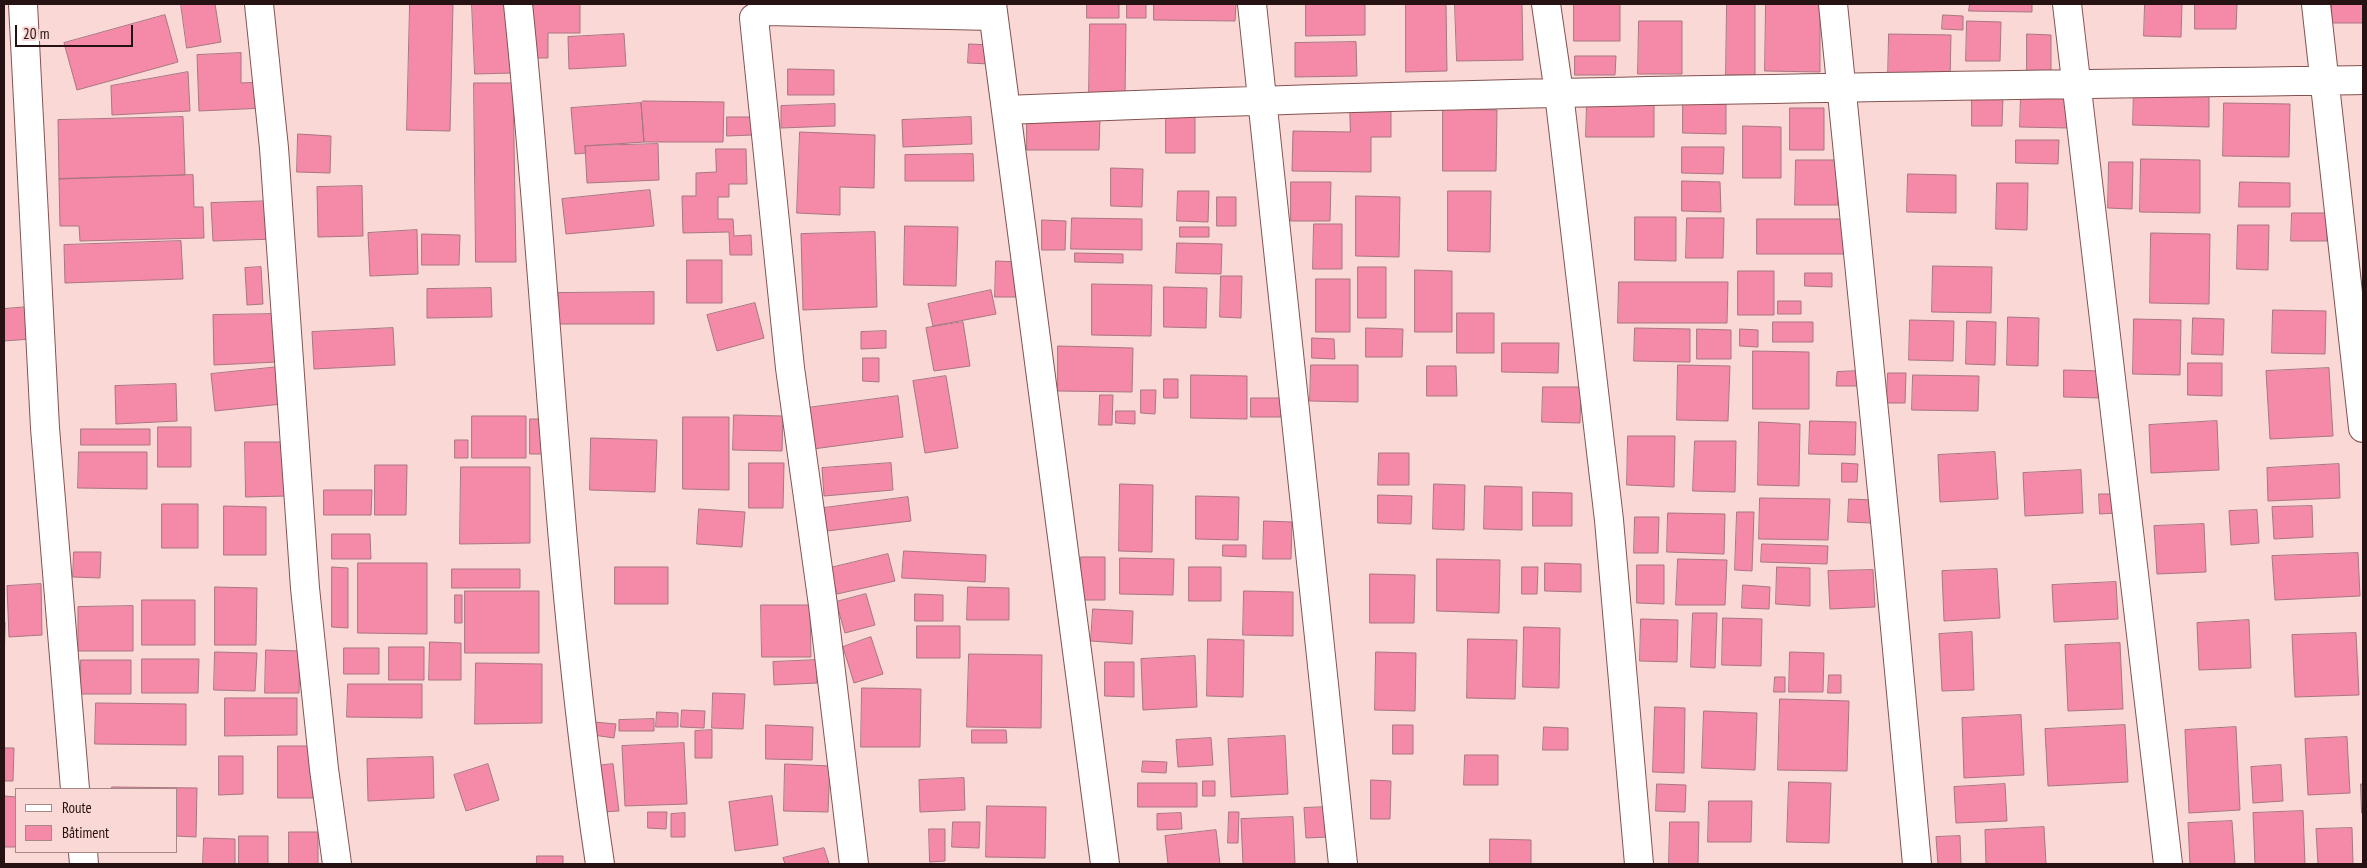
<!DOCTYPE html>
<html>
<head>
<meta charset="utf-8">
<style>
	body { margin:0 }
	#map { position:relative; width:2367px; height:868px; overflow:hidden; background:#fad8d5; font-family:"PT Sans Narrow",sans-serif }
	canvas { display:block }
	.frame { position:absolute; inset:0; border:5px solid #261212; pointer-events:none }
	.legend { position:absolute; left:15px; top:788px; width:162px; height:65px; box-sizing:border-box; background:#fad8d5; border:1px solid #a58987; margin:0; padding:6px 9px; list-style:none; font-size:15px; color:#261212 }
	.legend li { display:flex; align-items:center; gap:10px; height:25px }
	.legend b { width:25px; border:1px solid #a58987 }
	.scale { position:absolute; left:15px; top:25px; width:118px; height:22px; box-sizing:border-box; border:2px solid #261212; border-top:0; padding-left:6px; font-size:15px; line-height:18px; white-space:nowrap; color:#261212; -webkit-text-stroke:4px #fad8d5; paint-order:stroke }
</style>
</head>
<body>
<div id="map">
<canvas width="2367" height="868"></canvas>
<div class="frame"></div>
<ul class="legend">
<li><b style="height:6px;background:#fff"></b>Route</li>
<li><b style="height:14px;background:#f48aa8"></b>Bâtiment</li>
</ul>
<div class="scale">20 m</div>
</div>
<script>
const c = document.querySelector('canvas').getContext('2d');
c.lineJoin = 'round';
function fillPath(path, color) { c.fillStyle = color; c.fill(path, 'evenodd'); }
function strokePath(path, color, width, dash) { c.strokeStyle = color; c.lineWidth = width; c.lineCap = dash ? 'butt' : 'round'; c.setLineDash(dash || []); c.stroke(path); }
const building = new Path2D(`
	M181,4H215L221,42L187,48Z
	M410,4H453L450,131L407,130Z
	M472,4H510L513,73L475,74Z
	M530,4H580V33H548V58H530Z
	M1087,4H1119V18H1087Z
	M1127,4H1146V18H1127Z
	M1154,4H1236L1235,21L1154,20Z
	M1306,4H1365V35L1306,36Z
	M1406,4H1446L1447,71L1406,72Z
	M1455,4H1522L1523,60L1457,61Z
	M1574,4H1620V41H1574Z
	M1727,4H1755V75H1726Z
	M1766,4H1820V72L1765,71Z
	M1970,4H2032V12L1969,11Z
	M2145,4H2182L2181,37L2144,36Z
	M2195,4H2237L2236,29H2195Z
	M2332,4H2363V23H2332Z
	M165,15L178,62L77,90L64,43Z
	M1943,15L1963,16V30L1942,29Z
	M1639,21H1682V74H1638Z
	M1967,21L2001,22L2000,61H1966Z
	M1090,24H1126L1125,95L1089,94Z
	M624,34L626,66L569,69L568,37Z
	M1889,34L1951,35L1950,80L1888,79Z
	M2027,34L2051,35V74L2027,73Z
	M1356,42L1357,76L1295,77V43Z
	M969,44L991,45L990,64L968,63Z
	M241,53V83L264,82L265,108L199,111L197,55Z
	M1575,56H1616L1615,75H1575Z
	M788,69L834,70V95H788Z
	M188,72L190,111L112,115L111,86Z
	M474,83H513L516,262H476Z
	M2134,87L2209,88V127L2133,125Z
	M2021,95L2069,96V128L2020,127Z
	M1972,96H2003L2002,126H1972Z
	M643,101L724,102L723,142H644L641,103Z
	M641,103L644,142L585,146L586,153L575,154L571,108Z
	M1587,103L1654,104V137H1586Z
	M2224,103L2290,104L2289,157L2223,156Z
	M835,104V126L781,128V106Z
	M1350,104H1391V137H1371V172L1292,171L1293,131L1350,132Z
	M1683,104H1726V134L1683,133Z
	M1790,108H1824V150H1790Z
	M1443,109L1497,110L1496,171H1443Z
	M1166,112L1195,113V153H1166Z
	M1027,116L1100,118L1099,150H1027Z
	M183,117L185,175L59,179L58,120Z
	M727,117H752V135L727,136Z
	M971,117L972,144L903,147L902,120Z
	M1743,126L1781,127V178H1743Z
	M800,132L875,135L874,188L840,187V215L797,213Z
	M298,134L331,136L330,173L297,172Z
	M2016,140H2059L2058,164L2016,163Z
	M658,144L659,180L587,183L585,146Z
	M1682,147H1724L1723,174L1682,173Z
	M716,149H746L747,184H729V197H718V219H733L734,236L751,235L752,255H730L729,232L683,233L682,196H696V173L716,172Z
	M973,154L974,181H905V155Z
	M2141,159L2200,160V213L2140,212Z
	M1796,160H1838V205H1795Z
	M2109,162H2133L2132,209L2108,208Z
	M1111,168L1143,169L1142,207L1111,206Z
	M1908,174L1956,175V213L1907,212Z
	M193,175L194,207H203L204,238L80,241L79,226H60L59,179Z
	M1682,181L1720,182L1721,212L1682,211Z
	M1291,182H1331L1330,221H1291Z
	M2240,182L2290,183V207H2239Z
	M1997,183H2028L2027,230L1996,229Z
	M362,186L363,236L318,237L317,187Z
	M650,190L654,226L566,234L562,199Z
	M1178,191H1209L1208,222L1177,221Z
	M1448,191H1491L1490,252L1448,251Z
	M1356,196L1400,197L1399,257L1356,256Z
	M1217,197H1236V226H1217Z
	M274,201L275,239L213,241L211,203Z
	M2292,213H2327V241H2291Z
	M1635,217H1676V261L1635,260Z
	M1072,218L1142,219V250L1071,249Z
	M1687,218H1724L1723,258H1686Z
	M1757,219H1846V254H1757Z
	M1042,220L1066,221L1065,250H1042Z
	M1314,224H1342V269H1313Z
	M2238,225H2269L2268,270L2237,269Z
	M905,226L958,227L956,286L904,285Z
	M1180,227H1209V237H1180Z
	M417,230L418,274L370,276L368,233Z
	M875,232L877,307L803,310L801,234Z
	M2151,233L2210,234L2209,304L2150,303Z
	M422,234L460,235L459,265H422Z
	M181,241L183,279L65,283L64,245Z
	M1177,243L1222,244L1221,274L1176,273Z
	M1075,253L1123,254V263L1075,262Z
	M687,260H722V303H687Z
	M996,261L1019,262L1018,297H995Z
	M1933,266L1992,267L1991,313L1932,312Z
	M261,267L263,304L247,305L245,268Z
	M1358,267H1386V318H1358Z
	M1415,270L1452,271V332H1415Z
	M1738,271H1774V315H1738Z
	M1805,273H1832V287L1805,286Z
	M1221,276H1242L1241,318L1220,317Z
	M1316,279H1350V332H1316Z
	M1619,282H1728L1727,323H1618Z
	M1092,284L1152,285L1151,336L1092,335Z
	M1164,287L1207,288L1206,328L1164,327Z
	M491,288L492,317L427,318V289Z
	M991,290L996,314L933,326L928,304Z
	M654,292V324H559L558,293Z
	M1778,301H1801V314H1778Z
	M755,303L764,338L717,351L707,315Z
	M28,307L31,339L4,341V309Z
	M2273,310L2326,311L2325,354L2272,353Z
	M1457,313H1494V353H1457Z
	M274,314L277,362L214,365L213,315Z
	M2008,317L2039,318L2038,366L2007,365Z
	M2193,318L2224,319L2223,355L2192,354Z
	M2134,319L2181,320L2180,375L2133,374Z
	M1910,320L1954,321L1953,361L1909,360Z
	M1967,321L1996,322L1995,365L1966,364Z
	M963,322L970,366L934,371L926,328Z
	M1773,322H1813V342H1773Z
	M393,328L395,365L314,369L312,332Z
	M1366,328L1403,329L1402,357H1366Z
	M1635,328L1690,329V362L1634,361Z
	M1697,329L1731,330V359H1697Z
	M1740,329L1758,330V347L1740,346Z
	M886,331V348L861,349V332Z
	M1312,338L1334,339L1335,359L1312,358Z
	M1502,343H1559L1558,373L1502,372Z
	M1058,346L1133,348L1132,392L1058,391Z
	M1753,351L1809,352V409H1753Z
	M863,358H879V382L863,381Z
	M2188,363H2222V396L2188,395Z
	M1311,365H1358V402L1310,401Z
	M1678,365L1730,366L1728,421L1677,420Z
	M1427,366H1456L1457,396H1427Z
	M279,367L282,404L215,411L211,374Z
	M2329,368L2333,436L2270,439L2266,371Z
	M2064,370L2101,371L2100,398L2064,397Z
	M1858,371V386H1836L1837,372Z
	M1888,373H1906L1905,403H1887Z
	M1191,375L1247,376V419L1191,418Z
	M1913,375L1979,376L1978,411L1912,410Z
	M946,376L958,448L925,453L913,381Z
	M1164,379H1178V398H1164Z
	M176,384L177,421L116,424L115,386Z
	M1543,387H1581L1580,423L1542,422Z
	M1141,390H1156L1155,414L1141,413Z
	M1100,395H1113L1112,425H1099Z
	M898,396L903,437L813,449L807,408Z
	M1251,398H1281V417H1251Z
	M1116,411H1135V424L1116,423Z
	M734,415L783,416L782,451L733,450Z
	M472,416H526V458H472Z
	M683,417H729V490L683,489Z
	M530,419H546V454H530Z
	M1810,421L1856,422L1855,455L1809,454Z
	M2217,421L2219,470L2151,473L2149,425Z
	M1759,422L1800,424L1799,486L1758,485Z
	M158,427H191V467H158Z
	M81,429H150V445H81Z
	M1628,436H1675L1674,487L1627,485Z
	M591,438L657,440L655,492L590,490Z
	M455,440H468V458H455Z
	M1695,441H1736L1735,492L1693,491Z
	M245,442H286L287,496L246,497Z
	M79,452H147V489L78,488Z
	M1995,452L1998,499L1940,502L1938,455Z
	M1379,453H1409V485H1378Z
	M749,463H784L783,508H749Z
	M891,463L893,490L824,496L822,468Z
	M1842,463L1858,464L1857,482H1842Z
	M2339,464L2340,498L2268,501L2267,468Z
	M375,465H407L406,515H375Z
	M461,467H530V543L460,544Z
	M2081,470L2083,513L2025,516L2023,473Z
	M1120,484L1153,485L1152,552L1119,551Z
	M1434,484L1465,485L1464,530L1433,529Z
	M1485,486L1522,487V530L1484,529Z
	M324,490H372L371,515H324Z
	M1533,492L1572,493V526H1533Z
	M2099,494H2115L2116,513L2100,514Z
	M1378,495L1412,496L1411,524L1378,523Z
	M1196,496L1239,497L1238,540L1196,539Z
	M908,497L911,521L827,531L824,508Z
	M1760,498L1830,499L1828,540L1759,539Z
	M1849,499L1872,500L1871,523L1848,522Z
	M162,504H198V548H162Z
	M224,506L266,507V555H224Z
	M2312,506L2313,537L2274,539L2272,507Z
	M699,509L745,512L742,547L697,544Z
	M2257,510L2259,543L2231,545L2229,511Z
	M1737,512H1754L1752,571L1735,570Z
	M1668,513L1725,514L1724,554L1667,552Z
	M1635,517H1659L1658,553H1634Z
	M1264,521L1292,522L1291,559H1263Z
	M2204,524L2206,572L2157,574L2154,526Z
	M332,534H370L371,559H332Z
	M1762,544L1828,546L1827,564L1761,562Z
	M1223,545H1246V557L1223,556Z
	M904,551L986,555L985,582L902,578Z
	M74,552H101L100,578L73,577Z
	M2358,553L2360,596L2275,600L2272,556Z
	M888,554L895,581L837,594L830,568Z
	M1081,557H1105V600H1082Z
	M1120,558L1174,559L1173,595L1120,594Z
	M1437,559L1500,560L1499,613L1437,611Z
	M1678,559L1727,560L1725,605H1676Z
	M358,563H427V634L358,633Z
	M1545,563L1581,564V592L1545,591Z
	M1637,565H1664V604L1637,603Z
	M332,567L348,568V628L332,627Z
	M615,567H668V604H615Z
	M1189,567H1221V601H1189Z
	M1522,567H1538L1537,594H1522Z
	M1777,567L1810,568V606L1776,604Z
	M452,569H520V588H452Z
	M1997,569L2000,618L1944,621L1942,571Z
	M1873,570L1875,607L1830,609L1828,571Z
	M1370,574L1415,575L1414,623H1370Z
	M2116,582L2118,619L2054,622L2052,585Z
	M41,584L42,635L9,637L7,586Z
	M1743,585L1770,587L1769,609L1742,608Z
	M215,587L257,588L256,645H215Z
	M968,587L1009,588V620H967Z
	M465,591H539V653H465Z
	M1244,591L1293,592V636L1243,635Z
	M866,594L875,625L845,633L836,602Z
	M915,594L943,595V621H915Z
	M455,595H462V623H455Z
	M142,600H195V645H142Z
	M761,605H810L811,657H762Z
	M133,606V651H78V607Z
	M1093,609L1133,611L1132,644L1091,641Z
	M1693,613H1717L1715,668L1691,667Z
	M1723,618L1762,619L1761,666L1722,665Z
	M1641,619L1678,620L1677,662L1640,661Z
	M2249,620L2251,668L2199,670L2197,623Z
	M4,622H5L4,678Z
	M917,626H960V658H917Z
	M1524,627L1560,628L1559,688L1523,687Z
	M1972,632L1974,690L1942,691L1939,634Z
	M2356,633L2359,695L2295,697L2292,635Z
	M871,637L883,674L854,683L843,647Z
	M1208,639L1244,640L1243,697L1207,696Z
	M1468,639L1517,640L1515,699L1467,698Z
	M430,642L461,643V680H429Z
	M2120,643L2123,709L2068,711L2065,645Z
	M389,647H424V680H389Z
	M344,648H379V674H344Z
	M266,650L300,651L299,693H265Z
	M215,652L257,653L255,691L214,690Z
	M1376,652L1416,653L1415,711L1375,710Z
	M1790,652L1824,653L1823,692H1789Z
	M969,654L1042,655L1041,728L967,727Z
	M1195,656L1197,707L1143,710L1141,659Z
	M142,659H199L198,693H142Z
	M81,660H131V694H81Z
	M817,660V683L774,685L773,662Z
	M1105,662H1134V697L1105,696Z
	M476,663L542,664V723L475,724Z
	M1829,675H1841V693H1828Z
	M1775,677H1785V692H1774Z
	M348,684H422V718L347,717Z
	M862,688L921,689L920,747H861Z
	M713,693L745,694L743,729L712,728Z
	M225,698H297V735L225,736Z
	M1780,699L1849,701L1847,771L1778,770Z
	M96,703L186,704V745L95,744Z
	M1655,707L1685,708L1684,773L1653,772Z
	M682,710L705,711L704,728L681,727Z
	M1704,711L1757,713L1755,770L1702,768Z
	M657,712L678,713V727H656Z
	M2021,715L2024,775L1964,778L1962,718Z
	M654,719V731H619V720Z
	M594,722L616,724L614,738L593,735Z
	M766,725L813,727L812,760L766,759Z
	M1393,725H1413V754H1393Z
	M2125,725L2128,782L2048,786L2045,729Z
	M1544,727L1568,728V750H1543Z
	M2236,727L2240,810L2189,813L2185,730Z
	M712,730V758H695V731Z
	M972,730H1006L1007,743H972Z
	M1285,736L1288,794L1231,797L1228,739Z
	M2347,737L2350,793L2308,795L2305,739Z
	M1211,738L1213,765L1178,767L1176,740Z
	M684,743L687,804L625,806L622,746Z
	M278,746H313V798H278Z
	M4,748H14L13,781H4Z
	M1465,755H1498V785H1464Z
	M219,756H243V794L219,795Z
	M433,757L434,798L368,801L367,759Z
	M1143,761L1167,762L1166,773L1142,772Z
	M488,764L499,800L466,811L454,775Z
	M613,764L619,811L602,812L596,766Z
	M785,764L830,766L828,812L784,811Z
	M2281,765L2283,801L2253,803L2251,767Z
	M964,778L965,810L920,812L919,780Z
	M1371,780L1391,781L1390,819H1371Z
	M1203,781H1215V796H1203Z
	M1789,782L1831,783L1829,843L1787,842Z
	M1138,783H1197V807H1138Z
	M1657,784L1686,785L1685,812L1656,811Z
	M2005,784L2007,821L1956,823L1954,787Z
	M2361,784H2363V813H2362Z
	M112,787L197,788L196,837L176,836V789H112Z
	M4,796L16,797V847H4Z
	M772,796L778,845L735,851L729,802Z
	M1709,801H1752L1751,842H1708Z
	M987,806L1046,807L1045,858L986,857Z
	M1327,807L1328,837L1306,838L1304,808Z
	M2303,811L2305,864H2255L2253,813Z
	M648,812H667L666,829L648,828Z
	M1229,812H1239L1238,843H1228Z
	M685,813V837H671V814Z
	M1181,813L1182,829L1157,830V814Z
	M1293,817L1295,864H1243L1241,819Z
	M2232,821L2235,864H2190L2188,823Z
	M953,822H980L979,848L952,847Z
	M1670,822H1699L1698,864H1669Z
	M2044,827L2046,864H1986L1985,830Z
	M2352,828L2353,864H2318L2316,829Z
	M929,829H945V861L930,862Z
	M1216,830L1220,864H1168L1165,836Z
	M289,832H318V864H289Z
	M239,836H268V864H239Z
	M1960,836L1961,864H1938L1936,837Z
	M204,838L235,839V864H203Z
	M1490,839L1531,840V864H1490Z
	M824,848L829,864H785L783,858Z
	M537,856H563V864H537Z`);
fillPath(building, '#f48aa8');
strokePath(building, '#a87682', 1);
const street = new Path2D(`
	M23,4L45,428L75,789
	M259,4L274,148L305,588L324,769L337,864
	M518,4C548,290 557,579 600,864
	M992,4L1105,864
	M1252,4L1343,864
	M1546,4L1559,93L1609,520L1639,864
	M1833,4L1886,531L1917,864
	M2067,4L2168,864
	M2316,4L2363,428
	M1006,110C1458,91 1911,87 2363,80
	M83,852L84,864
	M854,864L823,605L790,368L754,18L766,11L993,16`);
strokePath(street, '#835351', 30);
strokePath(street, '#fff', 28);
</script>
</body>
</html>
